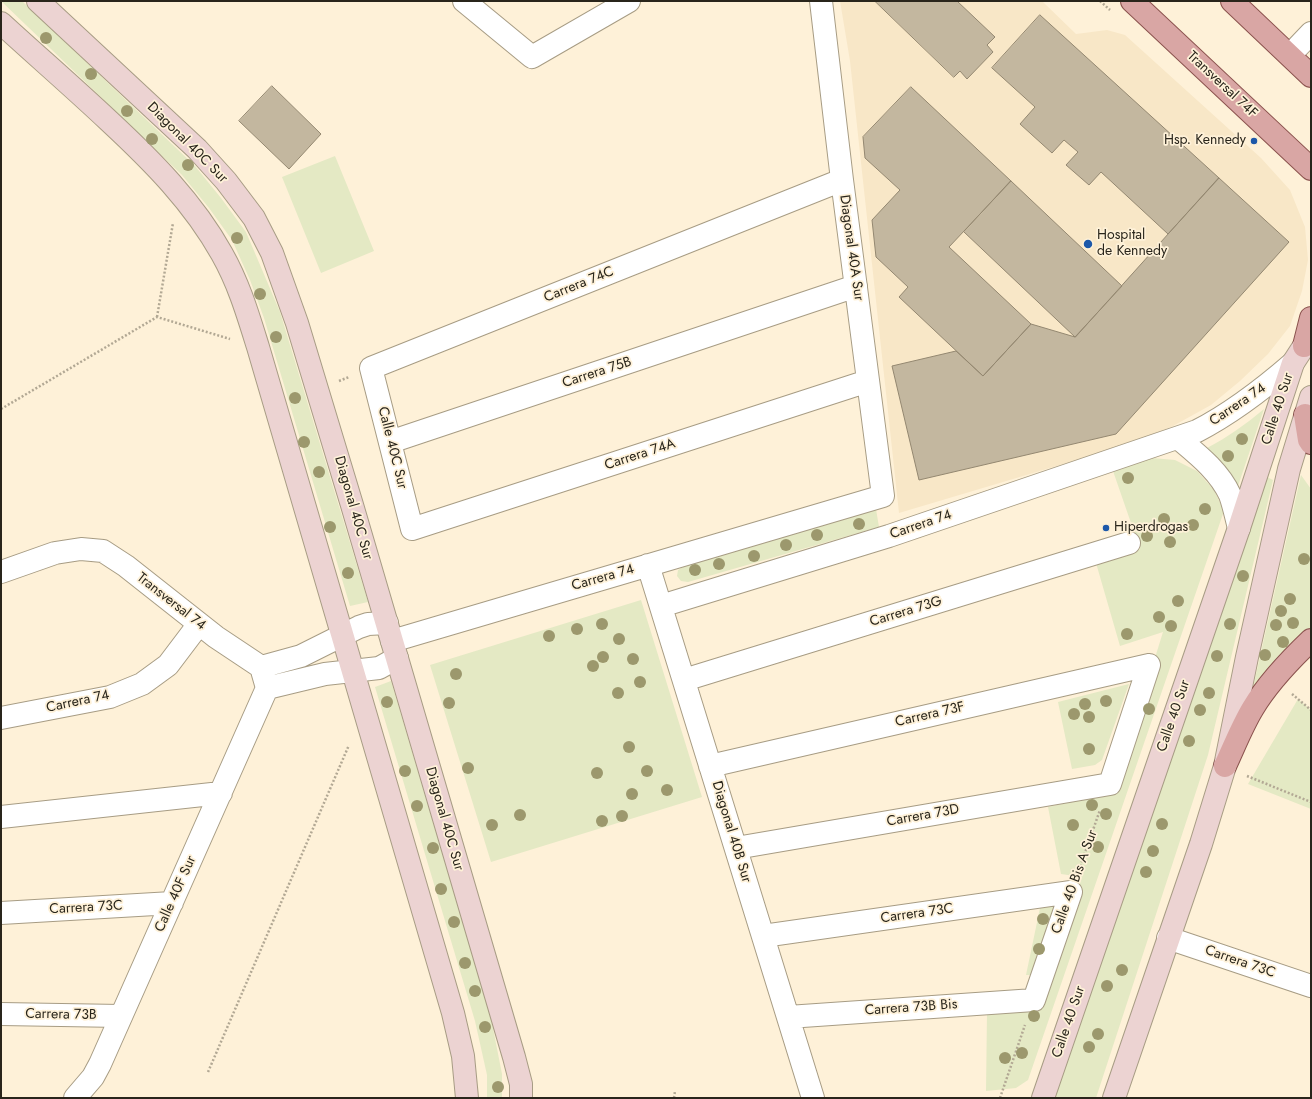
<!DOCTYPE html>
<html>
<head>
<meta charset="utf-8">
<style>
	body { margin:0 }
	#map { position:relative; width:1312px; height:1099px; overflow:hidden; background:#fef1d8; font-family:Jost,sans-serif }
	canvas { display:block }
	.frame { position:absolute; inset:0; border:2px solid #29251b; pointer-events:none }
</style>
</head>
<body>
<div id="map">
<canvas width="1312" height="1099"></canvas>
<div class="frame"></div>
</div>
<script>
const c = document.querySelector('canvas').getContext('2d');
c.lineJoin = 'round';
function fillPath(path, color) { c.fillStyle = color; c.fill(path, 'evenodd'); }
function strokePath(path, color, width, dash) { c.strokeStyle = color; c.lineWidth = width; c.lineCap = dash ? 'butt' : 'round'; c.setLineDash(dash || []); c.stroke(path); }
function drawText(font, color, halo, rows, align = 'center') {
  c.font = font + ' Jost,sans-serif'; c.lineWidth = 3.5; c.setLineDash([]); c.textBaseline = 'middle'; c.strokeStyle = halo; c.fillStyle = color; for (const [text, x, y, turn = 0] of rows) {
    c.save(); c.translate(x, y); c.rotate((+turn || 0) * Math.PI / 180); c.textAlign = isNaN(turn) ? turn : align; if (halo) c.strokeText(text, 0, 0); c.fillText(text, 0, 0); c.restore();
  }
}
fillPath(new Path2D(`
	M840,1H1042L1076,34L1107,30L1125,35L1261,158L1290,190L1305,227L1308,260L1302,291L1290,326L1268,354L1240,381L1211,405L1173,426L1137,442L899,513L850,61Z`), '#f8e7c7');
fillPath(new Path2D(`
	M1,1H22L195,166L221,198L246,232L280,312L368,602L350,606L264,318L250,280L232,240L209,208L182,175Z
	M335,156L374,251L321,273L282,177Z
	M1264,409L1236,492L1217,460L1207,448C1228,437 1246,424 1264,409Z
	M1152,458L1175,460L1197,471L1214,490L1224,511L1028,1080L1016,1088L986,1091L987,1013L1036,1009L1082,877L1061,874L1048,807L1113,793L1163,632L1120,646L1096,563L1140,549L1113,471Z
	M1301,475L1311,489V628L1252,692Z
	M1267,477L1273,480L1208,755L1096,1098H1055Z
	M876,509L879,527L688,582L681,581L677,576L678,570L683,567Z
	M641,600L702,797L491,862L430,665Z
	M391,681L491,1018L502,1074V1098H487V1075L475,1021L375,687Z
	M1129,684L1102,760L1095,765L1072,769L1058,702Z
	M1298,699L1311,710V809L1248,784Z
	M1057,906L1035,975H1026L1040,908Z`), '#e4e9c4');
const building = new Path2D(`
	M875,1H957L995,37L987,45L993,52L967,79L960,71L954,77Z
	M1040,15L1219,178L1168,234L1101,172L1089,185L1066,165L1078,152L1064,140L1052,153L1020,124L1035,107L992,68Z
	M272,86L321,134L289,169L239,121Z
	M911,87L1011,181L949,247L1031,324L983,376L899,297L908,287L876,257L872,220L900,190L865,158L863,137Z
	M1219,178L1289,242L1116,434L919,480L892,366L956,351L983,376L1031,324L1075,337Z
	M1011,181L1122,286L1075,337L964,232Z`);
fillPath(building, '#c3b79f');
strokePath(building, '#948871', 1);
const street = new Path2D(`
	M464,1L532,57L629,1
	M1290,55L1311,33
	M842,180L371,368L412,529L868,381
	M1178,438C1197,454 1219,471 1230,495C1234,506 1236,517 1239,528
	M390,442L856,286
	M648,565L813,1098
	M1,572L55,553L81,549L103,551L126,566L216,637L261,667L267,688
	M661,606L889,536L1197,431C1232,413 1263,389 1293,363
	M392,641L883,496L842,180L821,1
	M261,667L301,656L359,627L368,624L387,623
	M684,680L1129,543
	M267,688L325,674L379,668L397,658
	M1,718L110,697L142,684L168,665L199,624
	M710,766L1149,665
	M1,817L221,793
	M736,848L1110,784L1149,665
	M1,913L172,903
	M763,936L1071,892L1034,1000L788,1017
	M1168,938L1311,986
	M1,1014L121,1016
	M75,1098L93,1077L100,1064L267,688`);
const secondary = new Path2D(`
	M38,1L197,149L226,181L254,218L272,253L297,323L352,505L514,1057L521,1084V1098
	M1,23C37,56 74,88 109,121C152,161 193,202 222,254C239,284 248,315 258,347L453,1013L463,1056L467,1098
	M1043,1098L1239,528L1293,363L1304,346L1311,337
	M1114,1098L1201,844L1225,766L1247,657L1289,469L1311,397`);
const primary = new Path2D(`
	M1132,1L1311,169
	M1232,1L1311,76
	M1304,346L1311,318
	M1305,415L1309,440L1311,443
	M1225,766C1234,747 1242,726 1253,708C1268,683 1290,660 1311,640`);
strokePath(street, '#a79c84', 24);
strokePath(secondary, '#a79c84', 24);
strokePath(primary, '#8a524d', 24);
strokePath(new Path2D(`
	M1100,1L1110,10
	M157,317L173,223
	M339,381L349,377
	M1,409L157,317L230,339
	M1292,694L1311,710
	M1247,776L1311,802
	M1079,870L1100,810
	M208,1072L349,745
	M674,1098L675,1091
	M1000,1098L1025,1025`), '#b2a894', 2.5, [2, 2]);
strokePath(street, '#fff', 22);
strokePath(secondary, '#ecd3d2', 22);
strokePath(primary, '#d9a6a4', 22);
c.fillStyle = '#9c986d';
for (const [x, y] of [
	[46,38],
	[91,74],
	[127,111],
	[152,139],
	[188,165],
	[237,238],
	[260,294],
	[276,337],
	[295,398],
	[1242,439],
	[304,442],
	[1228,456],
	[319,472],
	[1128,478],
	[1205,509],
	[1164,519],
	[859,524],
	[1193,525],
	[330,527],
	[817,535],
	[1147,536],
	[1170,542],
	[786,545],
	[754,556],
	[1304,559],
	[719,564],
	[695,570],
	[348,573],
	[1243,576],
	[1290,599],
	[1178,601],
	[1281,611],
	[1159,617],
	[1293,623],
	[602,624],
	[1230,624],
	[1276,625],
	[1171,626],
	[577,629],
	[1127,634],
	[549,636],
	[619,639],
	[1283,642],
	[1265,655],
	[1217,656],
	[603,657],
	[633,659],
	[593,666],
	[456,674],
	[640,682],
	[618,693],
	[1209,693],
	[1106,701],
	[387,702],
	[449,703],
	[1085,704],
	[1149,709],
	[1200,710],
	[1074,714],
	[1089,717],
	[1189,741],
	[629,747],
	[1089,749],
	[468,768],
	[405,771],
	[647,771],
	[597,773],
	[667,790],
	[632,794],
	[1092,805],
	[417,806],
	[1106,814],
	[520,815],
	[622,816],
	[602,821],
	[1162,824],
	[492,825],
	[1073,825],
	[1098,847],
	[433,848],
	[1153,851],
	[1146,872],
	[441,889],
	[1043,919],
	[454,922],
	[1039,949],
	[465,963],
	[1122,970],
	[1107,986],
	[475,991],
	[1034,1016],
	[485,1027],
	[1098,1034],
	[1089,1047],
	[1022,1053],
	[1005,1058],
	[498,1087]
]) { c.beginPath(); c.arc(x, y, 6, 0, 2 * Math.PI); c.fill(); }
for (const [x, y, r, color] of [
	[1254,141,4,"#1c58a9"],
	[1088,244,5,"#1c58a9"],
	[1106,528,4,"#1c58a9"]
]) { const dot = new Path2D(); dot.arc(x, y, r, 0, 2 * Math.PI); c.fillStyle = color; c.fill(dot); strokePath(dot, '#fef1d8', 1.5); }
drawText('14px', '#29251b', '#fef1d8', [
	["Transversal 74F",1222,85,43],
	["Diagonal 40C Sur",187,143,45],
	["Diagonal 40A Sur",851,248,82],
	["Carrera 74C",579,285,-22],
	["Carrera 75B",597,373,-18],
	["Carrera 74",1238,405,-34],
	["Calle 40 Sur",1278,409,-72],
	["Calle 40C Sur",392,448,76],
	["Carrera 74A",640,455,-18],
	["Diagonal 40C Sur",353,508,74],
	["Carrera 74",921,525,-19],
	["Carrera 74",603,578,-16],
	["Transversal 74",171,602,38],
	["Carrera 73G",906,612,-17],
	["Carrera 74",78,702,-12],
	["Carrera 73F",930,715,-13],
	["Calle 40 Sur",1174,716,-71],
	["Carrera 73D",923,816,-10],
	["Diagonal 40C Sur",444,819,74],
	["Diagonal 40B Sur",731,832,73],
	["Calle 40 Bis A Sur",1075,882,-70],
	["Calle 40F Sur",176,894,-66],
	["Carrera 73C",86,908,-3],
	["Carrera 73C",917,914,-8],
	["Carrera 73C",1240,962,19],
	["Carrera 73B Bis",911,1008,-4],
	["Carrera 73B",61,1015,1],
	["Calle 40 Sur",1069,1022,-71]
]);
drawText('14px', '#29251b', '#fef1d8', [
	["Hsp. Kennedy",1246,141,"right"],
	["Hospital",1097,236],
	["de Kennedy",1097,252],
	["Hiperdrogas",1114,528]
], 'left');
</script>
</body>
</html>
